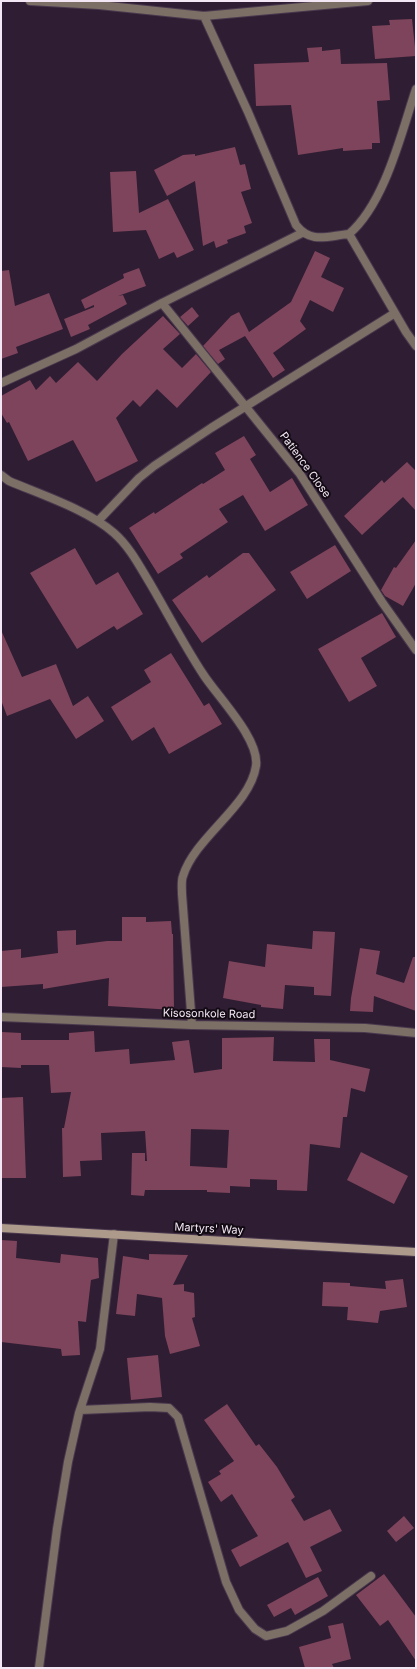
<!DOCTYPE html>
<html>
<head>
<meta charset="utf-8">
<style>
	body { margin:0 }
	#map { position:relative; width:417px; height:1669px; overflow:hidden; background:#2f1d33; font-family:Inter,sans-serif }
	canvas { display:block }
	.frame { position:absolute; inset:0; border:2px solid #f3e7f5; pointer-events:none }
</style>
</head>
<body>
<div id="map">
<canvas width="417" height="1669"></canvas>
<div class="frame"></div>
</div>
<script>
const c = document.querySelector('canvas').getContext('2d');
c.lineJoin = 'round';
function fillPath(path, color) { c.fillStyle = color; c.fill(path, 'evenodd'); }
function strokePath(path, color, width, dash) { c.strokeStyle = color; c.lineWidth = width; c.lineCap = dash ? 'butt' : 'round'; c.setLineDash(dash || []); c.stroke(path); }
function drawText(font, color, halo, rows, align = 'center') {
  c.font = font + ' Inter,sans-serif'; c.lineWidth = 4; c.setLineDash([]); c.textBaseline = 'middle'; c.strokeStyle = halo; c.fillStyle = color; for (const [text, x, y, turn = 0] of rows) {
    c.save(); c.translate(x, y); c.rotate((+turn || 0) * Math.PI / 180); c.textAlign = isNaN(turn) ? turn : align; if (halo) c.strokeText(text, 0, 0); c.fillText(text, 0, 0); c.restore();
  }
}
fillPath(new Path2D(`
	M412,19L416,56L375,59L372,26L390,25L389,20Z
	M322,47V51L340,49L341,64L387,63L390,100L377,101L380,143H372V149L343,151V148L298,155L291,105L256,106L254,64L309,62L307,48Z
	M235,147L240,165L245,164L251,189L241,192L252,223L244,226L246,233L227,240L228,243L216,248L214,241L203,246L195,181L167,196L154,170L183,155L195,154V156Z
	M136,171L139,213L168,199L194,250L177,258L174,252L159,259L146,230L113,232L110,172Z
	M315,251L330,258L321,277L344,288L333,312L310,300L300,321L306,329L273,353L285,370L273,378L245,336L219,350L225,359L218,364L203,346L231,316L239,312L249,332L291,302Z
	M139,268L146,286L118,296L123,295L127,304L88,325L90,329L71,337L64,319L94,307V305L85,309L81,300L124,278L123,274Z
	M9,270L15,306L49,293L63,329L16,347L18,353L1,359V271Z
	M192,307L199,316L188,326L180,317Z
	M163,316L180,334L163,349L182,368L196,354L211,372L177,408L157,389L140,407L133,400L116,418L138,461L96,482L73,440L28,461L9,422L7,423L1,413V396L30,380L36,390L50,376L56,383L78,362L97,381L122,354Z
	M244,436L256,455L250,459L270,492L292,478L308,505L265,531L243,495L219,509L228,522L180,554L183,558L158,574L129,528L154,512L155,514L202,483L203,484L225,470L215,453Z
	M407,462L416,471V511L403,497L362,535L344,516L382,480L384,483Z
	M416,540V583L403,606L385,596L381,590L394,567L396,568Z
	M335,545L351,571L307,599L290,572Z
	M75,548L96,585L118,572L143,614L117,630L114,626L77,649L30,573Z
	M243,553H249L276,590L202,643L172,600L207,575L209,578Z
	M382,613L396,637L361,658L377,686L349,702L318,649Z
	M1,630L22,677L56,664L73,706L88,696L104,721L76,739L50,699L7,716L1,700Z
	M171,653L204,706L209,703L222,724L169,754L154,727L132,741L111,707L151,682L144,670Z
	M122,917H146V922L171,921L172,934H173L174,1010L108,1006L109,978L43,989V984L1,987V951L21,949V958L58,953L57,931L76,930V945L107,941H122Z
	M313,931L335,932L331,996L314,995V987L285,985L283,1009L261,1007V1005L223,998L229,961L265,967L267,944L312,949Z
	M360,948L380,951L376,974L404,983L413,957H416V1011L374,996L373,1012L350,1011L351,998Z
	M94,1031L95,1052L129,1049L130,1064L175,1060L172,1042L189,1040L194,1073L222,1069V1038L274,1037L273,1061L315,1062L314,1039H330V1060L370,1069L365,1092L351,1088L347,1117H343L340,1148L310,1144L307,1191L277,1190V1180L250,1179V1187L230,1186V1193L207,1192V1190H145L144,1196L131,1195L132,1153H145V1161H147L145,1131L101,1133L102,1160L80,1161L81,1176L63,1177L62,1128H64L71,1092L51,1093L49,1065H21V1068L1,1067L2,1032L21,1033V1040H69V1033ZM191,1129L229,1130L227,1168L190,1166Z
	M23,1097L26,1178H1V1098Z
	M361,1152L408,1176L394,1204L347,1180Z
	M1,1240L17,1241L16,1258L60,1263L61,1254L98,1258L99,1278L91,1280L86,1322L78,1321L80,1355L62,1356L61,1349L1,1342Z
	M149,1254L188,1255L173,1285L184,1284V1291L194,1293L195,1317L192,1318L200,1346L170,1354L165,1336L162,1298L137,1294L135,1316L116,1314L123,1256L149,1260Z
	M403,1279L407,1307L380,1311L378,1323L347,1320L348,1307L322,1306L323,1282L350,1283V1286L386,1289L385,1281Z
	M158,1355L162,1397L131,1400L127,1358Z
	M227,1404L256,1446L259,1444L277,1467L295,1497L291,1500L304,1521L330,1509L342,1531L310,1547L322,1571L306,1578L288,1542L240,1567L231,1550L258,1536L232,1494L221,1502L208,1482L221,1474L219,1471L234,1461L204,1420Z
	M404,1516L414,1528L396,1542L387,1531Z
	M384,1574L416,1617V1661L388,1620L380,1626L356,1595Z
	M318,1577L328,1596L295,1615L291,1608L274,1617L267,1605Z
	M343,1623L351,1659L332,1664L334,1668H305L299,1647L331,1638L328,1626Z`), '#7d445b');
const street = new Path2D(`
	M30,1L99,5L204,16L368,1
	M204,16L248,112L296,225C311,244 327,236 349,234
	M416,89C401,134 385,203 349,234L406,332L416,346
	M162,303L300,474L382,602L416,650
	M1,383L76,349L162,303L302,233
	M1,475L9,481C42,495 88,510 114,533C130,547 140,567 151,585C168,614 184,645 203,674C217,696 260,739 256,766C250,806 195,837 183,876C181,881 182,888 182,894L192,1025
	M98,521L139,478L154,466L211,428L395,313
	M1,1017L192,1025L365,1028L416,1033
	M80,1410L150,1407L169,1408L178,1417L226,1582L239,1610L255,1629L266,1636L287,1631L323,1611L371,1576
	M39,1668L57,1529L68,1462L79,1413L100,1349L114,1234`);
const secondary = new Path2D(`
	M1,1228L416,1252`);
strokePath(street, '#4a394e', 10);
strokePath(secondary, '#4a394e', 10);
strokePath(street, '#7c6f66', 8);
strokePath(secondary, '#ae9a8b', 8);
drawText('11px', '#f3e7f5', '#130b14', [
	["Patience Close",305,465,54],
	["Kisosonkole Road",209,1014,1],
	["Martyrs' Way",209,1229,3]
]);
</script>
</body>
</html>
